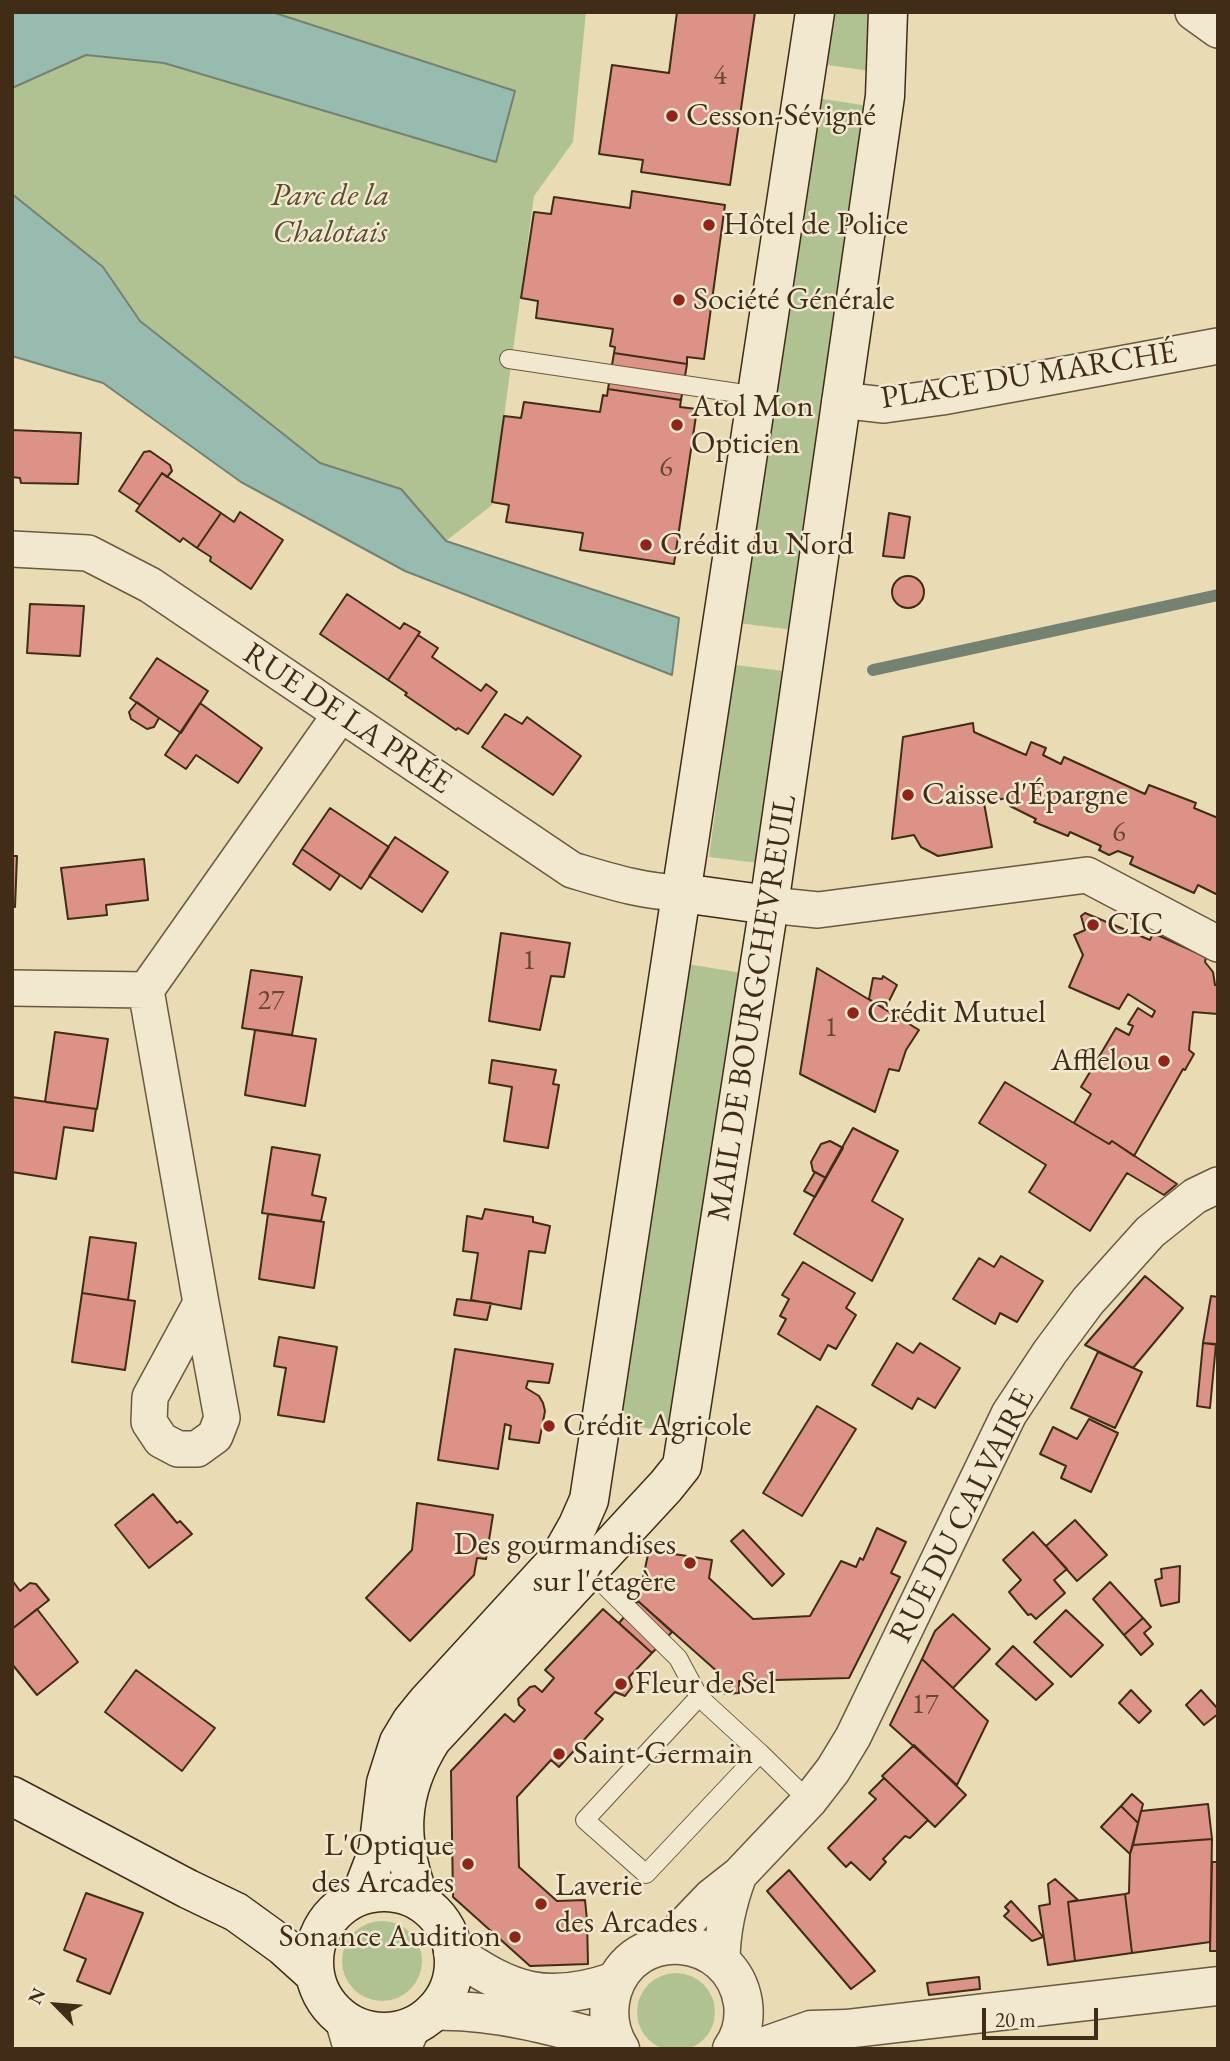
<!DOCTYPE html>
<html>
<head>
<meta charset="utf-8">
<style>
	body { margin:0 }
	#map { position:relative; width:1230px; height:2061px; overflow:hidden; background:#e9dcb5; font-family:"EB Garamond",serif }
	canvas { display:block }
	.frame { position:absolute; inset:0; border:14px solid #412c17; pointer-events:none }
	.north { position:absolute; left:21px; top:1970px; width:70px; height:70px; -webkit-text-stroke:5px #f1e8cf; paint-order:stroke; rotate:295deg; font-size:19px; font-weight:700; line-height:28px; text-align:center; color:#412c17 }
	.north::after { content:''; display:block; margin:auto; width:24px; height:32px; background:#412c17; clip-path:polygon(50% 0,100% 100%,50% 72%,0 100%) }
	.scale { position:absolute; left:982px; top:2008px; width:116px; height:32px; box-sizing:border-box; border:4px solid #412c17; border-top:0; padding-left:9px; font-size:21px; line-height:24px; white-space:nowrap; color:#412c17; -webkit-text-stroke:5px #f1e8cf; paint-order:stroke }
</style>
</head>
<body>
<div id="map">
<canvas width="1230" height="2061"></canvas>
<div class="frame"></div>
<div class="north">N</div>
<div class="scale">20 m</div>
</div>
<script>
const c = document.querySelector('canvas').getContext('2d');
c.lineJoin = 'round';
function fillPath(path, color) { c.fillStyle = color; c.fill(path, 'evenodd'); }
function strokePath(path, color, width, dash) { c.strokeStyle = color; c.lineWidth = width; c.lineCap = dash ? 'butt' : 'round'; c.setLineDash(dash || []); c.stroke(path); }
function drawText(font, color, halo, rows, align = 'center') {
  c.font = font + ' "EB Garamond",serif'; c.lineWidth = 5; c.setLineDash([]); c.textBaseline = 'middle'; c.strokeStyle = halo; c.fillStyle = color; for (const [text, x, y, turn = 0] of rows) {
    c.save(); c.translate(x, y); c.rotate((+turn || 0) * Math.PI / 180); c.textAlign = isNaN(turn) ? turn : align; if (halo) c.strokeText(text, 0, 0); c.fillText(text, 0, 0); c.restore();
  }
}
fillPath(new Path2D(`
	M12,12H586L573,142L534,196L492,505L446,541L401,489L320,463L140,321L103,267L12,194Z
	M828,12H873L871,71L820,64Z
	M816,98L869,106L794,630L738,623Z
	M735,665L784,671L758,863L709,857Z
	M687,964L742,973L673,1432L620,1424Z
	M342 1961a40 40 0 1 1 80 0a40 40 0 1 1-80 0Z
	M637 2012a39 39 0 1 1 78 0a39 39 0 1 1-78 0Z`), '#b0c292');
const water = new Path2D(`
	M12,12H272L515,91L496,162L164,63L86,55L12,88Z
	M12,194L103,267L140,321L320,463L401,489L446,541L679,618L672,675L405,571L241,482L103,383L12,356Z`);
fillPath(water, '#97bbaf');
strokePath(water, '#758272', 2);
strokePath(new Path2D(`
	M873,670L1218,595`), '#758272', 12);
const building = new Path2D(`
	M677,12H755L730,185L641,172L643,160L599,154L612,65L669,73Z
	M632,191L725,205L704,359L687,357V364L614,353L615,347L610,346L613,329L536,318L538,301L521,298L534,212L551,214L554,197L630,208Z
	M614,353L687,364L681,400L608,389Z
	M608,389L681,400L680,407L697,409L674,564L580,550L583,533L506,522L509,505L492,502L504,416L521,418L524,402L600,412L603,395L607,396Z
	M12,430L81,433L78,484L21,483L20,478L12,477Z
	M150,451L170,465L172,471L167,477L162,473L140,505L119,491L144,452Z
	M162,473L221,513L197,548L183,538L180,542L136,511Z
	M240,512L283,540L251,589L210,561L211,557L197,548L221,513L234,522Z
	M889,513L910,517L904,558L883,556Z
	M892 592a16 16 0 1 1 32 0a16 16 0 1 1-32 0Z
	M347,594L400,629L404,623L420,632L388,680L320,634Z
	M30,604L84,606L80,656L27,653Z
	M418,635L438,648L432,657L481,691L486,684L497,692L468,734L458,728L456,730L405,695L407,693L388,680Z
	M157,658L208,691L181,733L130,698Z
	M137,702L159,718L154,727L147,729L131,719L129,712Z
	M200,703L262,748L238,783L196,755L186,769L165,755Z
	M505,714L522,724L527,717L581,756L553,795L482,747Z
	M973,723L974,732L1026,755L1031,742L1046,748L1043,755L1061,764L1064,757L1145,794L1149,785L1196,803L1194,808L1218,818V895L1198,885L1194,893L1130,864L1133,857L1118,851L1109,855L1099,850L1101,846L1070,832L1068,836L1034,822L1036,819L1010,806L1006,798L984,803L992,847L938,856L921,847L914,835L892,839L903,737Z
	M330,808L389,847L361,889L302,849Z
	M395,837L448,872L422,912L369,876Z
	M302,849L340,875L330,890L293,864Z
	M12,856H17L15,907L12,906Z
	M144,859L148,900L106,905L107,915L68,919L61,868Z
	M1085,913L1150,940L1153,933L1206,957L1205,962L1213,972L1215,985H1218V1014L1193,1012L1189,1050L1194,1054L1185,1070L1183,1069L1134,1156L1112,1141L1109,1144L1074,1123L1091,1094L1081,1087L1116,1028L1129,1035L1133,1026L1128,1024L1138,1008L1152,1017L1155,1011L1128,994L1119,1009L1069,987L1083,955L1074,935L1085,930L1081,916Z
	M501,933L570,943L564,977L551,976L540,1030L489,1021Z
	M817,968L919,1030L906,1050L899,1071L889,1069L875,1112L800,1074Z
	M251,970L302,977L292,1035L242,1028Z
	M883,976L897,985L885,1009L869,999L873,978L882,979Z
	M255,1030L316,1039L305,1106L245,1095Z
	M55,1032L108,1039L97,1109L45,1102Z
	M492,1060L556,1070L553,1084L559,1085L548,1148L504,1141L512,1087L489,1083Z
	M1005,1082L1109,1144L1112,1141L1177,1184L1164,1195L1127,1173L1090,1231L1029,1192L1046,1165L979,1123Z
	M12,1097L96,1109L93,1131L64,1127L56,1179L12,1172Z
	M853,1128L898,1151L872,1201L903,1219L872,1281L794,1234Z
	M830,1141L843,1148L826,1178L813,1171L811,1162L821,1144Z
	M272,1147L320,1155L312,1195L326,1198L321,1221L262,1213Z
	M815,1172L826,1178L815,1197L804,1191Z
	M485,1209L533,1217V1222L550,1226L545,1253L529,1251L521,1309L471,1300L478,1253L463,1251L467,1216L482,1219Z
	M268,1214L324,1222L314,1288L259,1279Z
	M90,1237L136,1243L128,1300L82,1293Z
	M1001,1256L1043,1281L1017,1322L1000,1313L995,1324L953,1299L979,1258L994,1267Z
	M803,1262L855,1293L846,1308L856,1315L836,1349L828,1345L820,1360L778,1334L786,1319L780,1316L789,1299L782,1295Z
	M1145,1276L1183,1308L1133,1368L1085,1345Z
	M82,1293L135,1301L125,1370L72,1362Z
	M1211,1296L1218,1297V1345L1203,1343Z
	M457,1299L491,1303L487,1320L454,1315Z
	M279,1337L337,1347L324,1422L278,1415L286,1368L274,1366Z
	M897,1343L913,1353L920,1343L960,1368L935,1408L918,1398L912,1409L872,1385Z
	M1203,1343L1216,1344L1210,1408L1197,1406Z
	M455,1349L553,1364L549,1383L528,1381L526,1388L539,1396L543,1403L545,1411L539,1443L509,1439L511,1426L505,1424L498,1469L438,1460Z
	M1098,1352L1142,1372L1115,1428L1071,1408Z
	M817,1406L856,1429L802,1516L763,1493Z
	M1089,1419L1118,1433L1091,1492L1061,1478L1066,1466L1040,1454L1053,1427L1077,1439Z
	M153,1494L177,1523L180,1521L192,1534L149,1568L115,1525Z
	M417,1503L493,1515L486,1559L477,1558L474,1575L410,1641L366,1598L412,1550Z
	M1075,1520L1107,1555L1077,1581L1046,1546Z
	M877,1528L906,1542L891,1573L900,1577L849,1678L739,1681V1693L725,1694L713,1682L720,1674L638,1601L649,1550L712,1560L709,1578L753,1619L810,1616L841,1561L856,1567L860,1558L863,1560Z
	M743,1530L784,1574L772,1586L731,1541Z
	M1033,1532L1067,1569L1054,1580L1065,1593L1036,1619L1031,1614L1028,1615L1009,1592L1021,1580L1003,1560Z
	M1180,1566L1179,1602L1161,1606L1155,1580L1162,1578L1161,1569Z
	M12,1580L20,1591L30,1583L36,1584L49,1600L12,1629Z
	M1110,1582L1143,1618L1124,1635L1093,1599Z
	M638,1601L672,1632L652,1653L619,1623Z
	M37,1609L78,1662L37,1695L12,1664V1629Z
	M603,1609L652,1653L629,1677L632,1687L625,1696L615,1692L595,1713L603,1719L559,1767L551,1760L517,1797L519,1867L557,1901L585,1900L587,1920L588,1964L530,1966L453,1897L451,1771L505,1714L514,1722L525,1710L519,1705L518,1699L530,1687L535,1686L542,1692L554,1678L545,1670Z
	M1066,1610L1103,1645L1071,1677L1034,1642Z
	M953,1614L990,1649L953,1688L922,1659L935,1631Z
	M1143,1618L1151,1627L1144,1633L1153,1644L1141,1655L1124,1635Z
	M1013,1646L1053,1684L1036,1700L996,1664Z
	M922,1659L988,1721L957,1785L890,1725Z
	M136,1670L215,1728L182,1771L105,1712Z
	M1131,1690L1151,1711L1139,1723L1119,1703Z
	M1201,1690L1218,1709V1714L1204,1725L1186,1705Z
	M914,1745L966,1795L935,1827L882,1776Z
	M884,1778L928,1820L910,1838L905,1836L883,1859L886,1862L870,1880L851,1862L846,1867L828,1848L876,1799L869,1793Z
	M1132,1794L1143,1804L1138,1823L1121,1806Z
	M1208,1804L1212,1839L1133,1845L1141,1811Z
	M1121,1806L1138,1823L1130,1854L1101,1827Z
	M1212,1839L1210,1942L1132,1953L1125,1894L1129,1893L1130,1854L1133,1845Z
	M1212,1862H1218V1951H1210Z
	M789,1870L875,1971L851,1989L767,1891Z
	M1055,1879L1078,1900L1068,1902L1075,1961L1048,1965L1039,1906L1050,1904L1048,1884Z
	M86,1893L143,1913L110,1994L77,1981L86,1959L64,1950Z
	M1125,1894L1132,1953L1075,1961L1068,1902Z
	M1011,1901L1036,1928L1043,1937L1032,1941L1004,1916L1009,1911L1005,1907Z
	M979,1977L980,1989L929,1995L927,1983Z`);
fillPath(building, '#dc9287');
strokePath(building, '#412c17', 2);
const service = new Path2D(`
	M509,359L758,396
	M589,1570L678,1658L699,1697L760,1753L809,1801
	M699,1697L585,1820L646,1874L760,1753`);
const minor = new Path2D(`
	M1193,12L1218,30
	M840,400L884,405L942,397L1218,346
	M12,549L88,553L150,585L572,870C609,881 643,892 682,893
	M769,905L818,910L1087,875L1218,944
	M12,988L146,990L340,715
	M146,990L201,1303
	M201,1303L222,1418L215,1436L197,1449H178L161,1440L149,1422L150,1397Z
	M665,1945L711,1897L739,1875L809,1801L833,1770L853,1737L1009,1414L1050,1352L1088,1301L1150,1232L1195,1196L1218,1185
	M722,1962C722,1930 728,1904 739,1875`);
const tertiary = new Path2D(`
	M453,1952C511,1993 547,2005 616,1981
	M434,2011C494,2009 558,2027 616,2043
	M345,2021L353,2049
	M401,2049L411,2027
	M620,2049C609,2032 607,2011 612,1992C633,1923 732,1932 743,2003C745,2019 742,2035 732,2049
	M757,2049L811,2030L846,2029L1218,1986`);
const secondary = new Path2D(`
	M682,893L769,905
	M12,1796L188,1889L236,1912L283,1946L314,1974
	M314 1962a70 70 0 1 1 140 0a70 70 0 1 1-140 0Z
	M361,1895L378,1851L386,1783L399,1742L411,1722L428,1701L560,1557L578,1525L589,1500L815,12
	M421,1902C397,1842 397,1794 432,1739L666,1486L682,1466L769,905L885,96L888,12`);
strokePath(service, '#6b583e', 20);
strokePath(minor, '#6b583e', 38);
strokePath(tertiary, '#6b583e', 41);
strokePath(secondary, '#412c17', 41);
strokePath(service, '#f1e8cf', 18);
strokePath(minor, '#f1e8cf', 35);
strokePath(tertiary, '#f1e8cf', 38);
strokePath(secondary, '#f1e8cf', 38);
for (const [x, y, r, color] of [
	[672,116,7,"#8f2418"],
	[709,225,7,"#8f2418"],
	[679,300,7,"#8f2418"],
	[677,425,7,"#8f2418"],
	[646,545,7,"#8f2418"],
	[908,795,7,"#8f2418"],
	[1093,925,7,"#8f2418"],
	[853,1013,7,"#8f2418"],
	[1164,1061,7,"#8f2418"],
	[549,1426,7,"#8f2418"],
	[690,1563,7,"#8f2418"],
	[621,1684,7,"#8f2418"],
	[559,1754,7,"#8f2418"],
	[468,1864,7,"#8f2418"],
	[541,1904,7,"#8f2418"],
	[515,1937,7,"#8f2418"]
]) { const dot = new Path2D(); dot.arc(x, y, r, 0, 2 * Math.PI); c.fillStyle = color; c.fill(dot); strokePath(dot, '#f1e8cf', 2.5); }
drawText('28px', '#684633', null, [
	["4",720,76],
	["6",666,468],
	["6",1119,833],
	["1",529,961],
	["27",271,1001],
	["1",831,1028],
	["17",925,1705]
]);
drawText('32px', '#412c17', '#f1e8cf', [
	["Cesson-Sévigné",686,116],
	["Hôtel de Police",723,225],
	["Société Générale",693,300],
	["Atol Mon",691,407],
	["Opticien",691,444],
	["Crédit du Nord",660,545],
	["Caisse d'Épargne",922,795],
	["CIC",1107,925],
	["Crédit Mutuel",867,1013],
	["Afflelou",1150,1061,"right"],
	["Crédit Agricole",563,1426],
	["Des gourmandises",676,1545,"right"],
	["sur l'étagère",676,1582,"right"],
	["Fleur de Sel",635,1684],
	["Saint-Germain",573,1754],
	["L'Optique",454,1846,"right"],
	["des Arcades",454,1883,"right"],
	["Laverie",555,1886],
	["des Arcades",555,1923],
	["Sonance Audition",501,1937,"right"]
], 'left');
drawText('italic 32px', '#574a30', '#f1e8cf', [
	["Parc de la",330,196],
	["Chalotais",330,233]
]);
drawText('32px', '#412c17', '#f1e8cf', [
	["PLACE DU MARCHÉ",1029,376,-9],
	["RUE DE LA PRÉE",347,719,34],
	["MAIL DE BOURGCHEVREUIL",753,1008,-81],
	["RUE DU CALVAIRE",963,1516,-63]
]);
</script>
</body>
</html>
